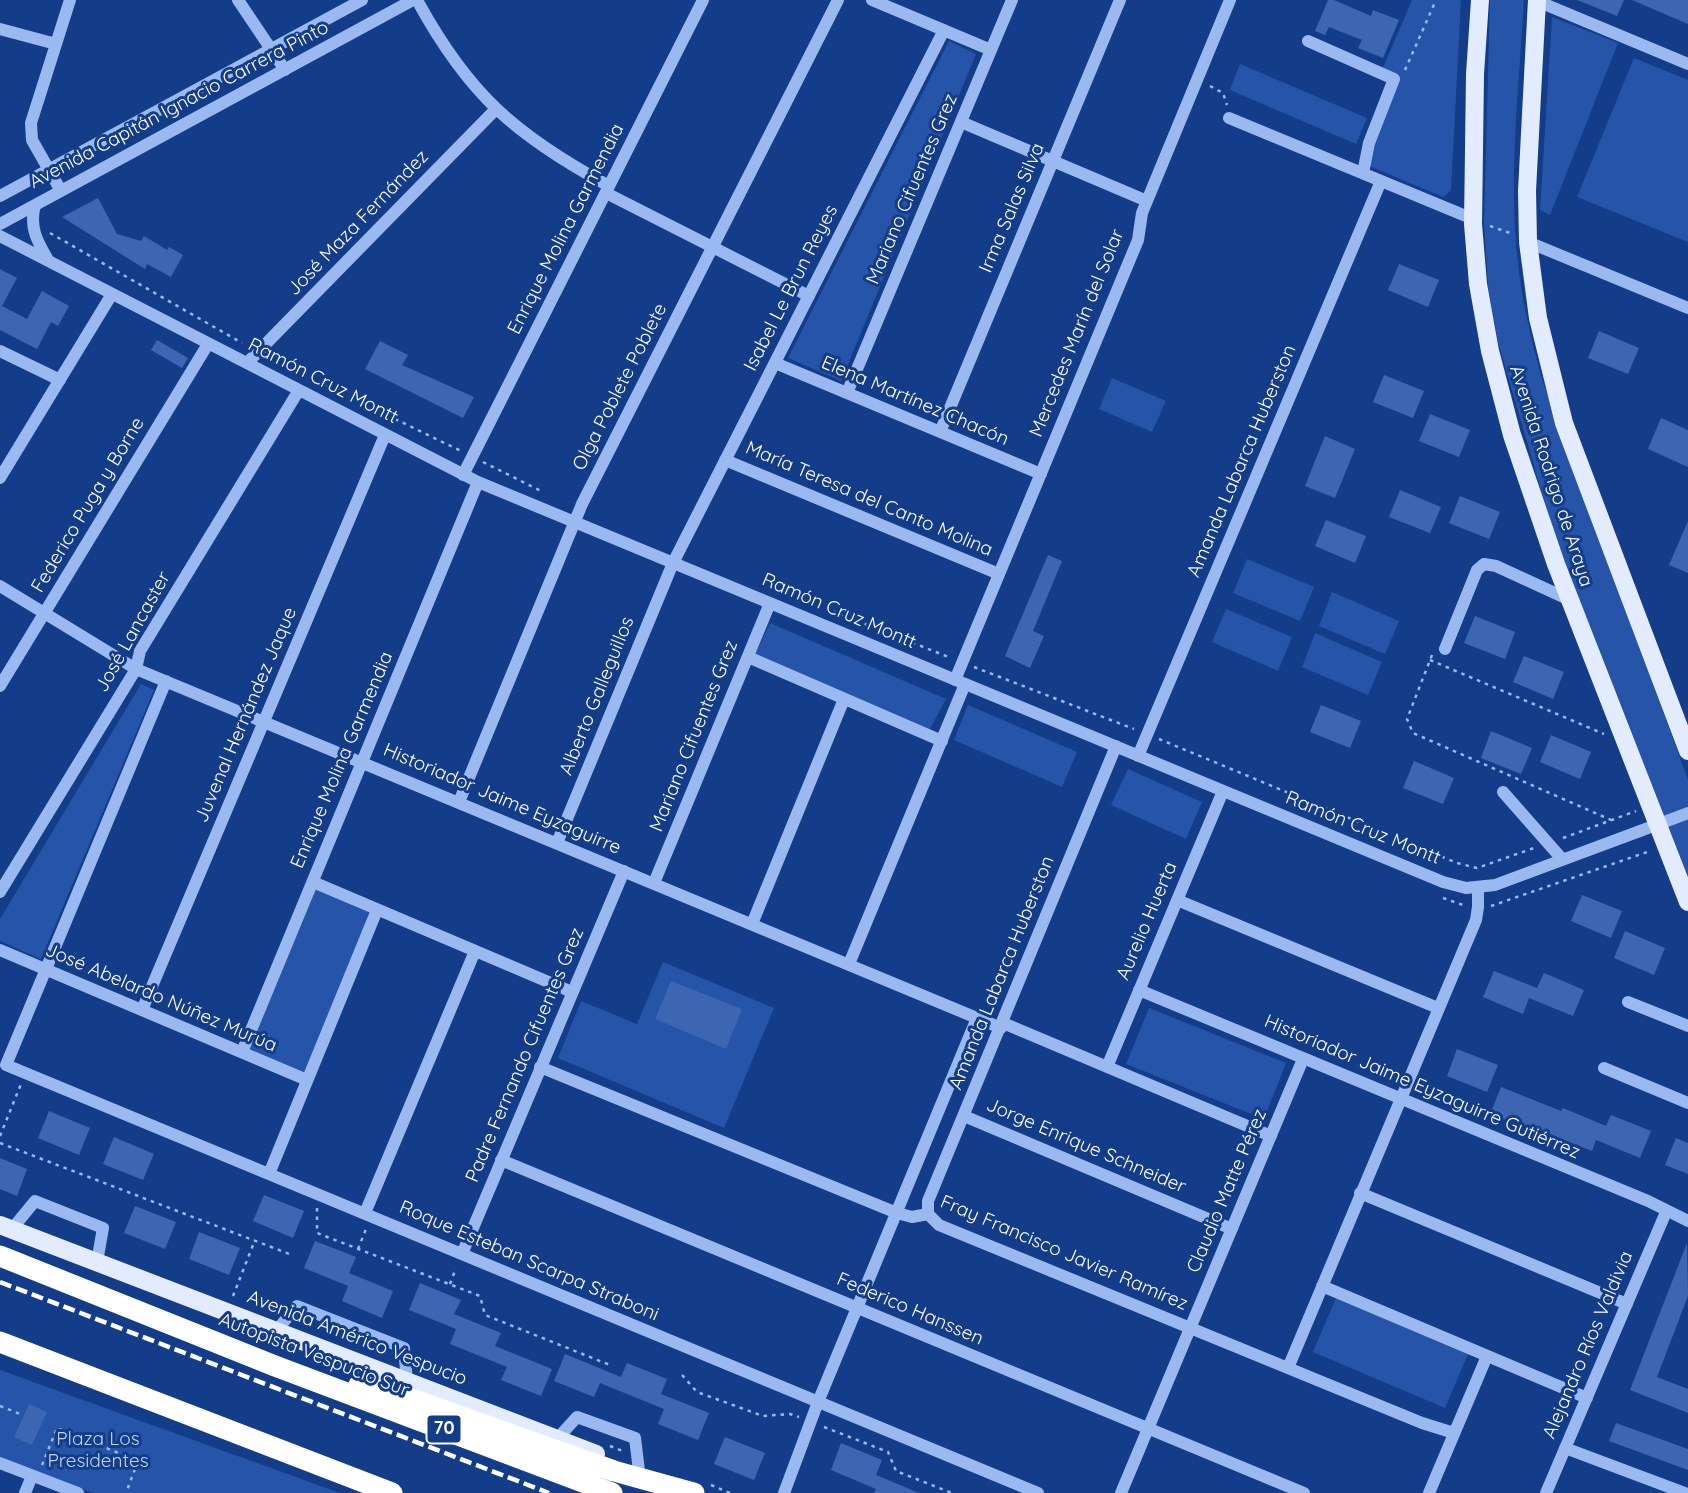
<!DOCTYPE html>
<html>
<head>
<meta charset="utf-8">
<style>
	body { margin:0 }
	canvas { display:block; background:#133c89 }
</style>
</head>
<body>
<canvas width="1688" height="1493"></canvas>
<script>
const c = document.querySelector('canvas').getContext('2d');
c.lineJoin = 'round';
function fillPath(path, color) { c.fillStyle = color; c.fill(path, 'evenodd'); }
function strokePath(path, color, width, dash) { c.strokeStyle = color; c.lineWidth = width; c.lineCap = dash ? 'butt' : 'round'; c.setLineDash(dash || []); c.stroke(path); }
function drawText(font, color, halo, rows, align = 'center') {
  c.font = font + ' Quicksand,sans-serif'; c.lineWidth = 6; c.setLineDash([]); c.textBaseline = 'middle'; c.strokeStyle = halo; c.fillStyle = color; for (const [text, x, y, turn = 0] of rows) {
    c.save(); c.translate(x, y); c.rotate((+turn || 0) * Math.PI / 180); c.textAlign = isNaN(turn) ? turn : align; if (halo) c.strokeText(text, 0, 0); c.fillText(text, 0, 0); c.restore();
  }
}
fillPath(new Path2D(`
	M1412,0H1461L1451,190L1443,197L1360,162L1396,77L1382,70Z
	M1490,0H1524C1519,87 1508,177 1518,263C1522,303 1532,341 1542,379L1688,780V883L1562,562L1498,342L1488,286L1484,223Z
	M1552,17L1618,43L1550,215L1540,210Z
	M949,41L976,54L841,381L788,358Z
	M1634,58L1688,80V242L1577,197Z
	M1240,64L1367,118L1356,144L1230,90Z
	M1112,378L1166,401L1152,432L1099,409Z
	M1247,559L1314,587L1300,621L1233,593Z
	M1332,592L1399,621L1385,654L1319,626Z
	M1226,609L1292,637L1278,671L1212,642Z
	M770,623L946,699L930,729L755,655Z
	M1315,633L1382,662L1368,695L1302,667Z
	M141,684L154,690L41,959L0,941V919Z
	M968,705L1077,752L1062,787L954,740Z
	M1128,769L1202,802L1186,839L1111,805Z
	M313,888L372,914L304,1074L248,1050Z
	M663,962L774,1008L724,1128L558,1058L581,1001L637,1024Z
	M1149,1008L1286,1063L1264,1119L1126,1064Z
	M1336,1298L1468,1354L1445,1408L1313,1352Z
	M0,1370L340,1493H93L0,1457Z`), '#2554a8');
fillPath(new Path2D(`
	M1328,0H1334L1371,16L1373,10L1399,20L1383,58L1358,48L1362,40L1329,27L1325,35L1315,31Z
	M1577,0H1624L1617,16Z
	M1632,0H1688V24Z
	M98,198L117,234L141,241L144,236L167,250L169,247L183,255L171,277L147,264L145,269L62,217Z
	M1399,264L1439,280L1428,307L1388,290Z
	M0,269L17,278L2,306L27,319L42,291L69,306L58,326L51,322L37,349L0,330Z
	M1599,331L1639,348L1628,374L1588,358Z
	M157,340L188,358L182,368L151,350Z
	M380,341L408,355L402,365L474,397L463,418L365,369Z
	M1384,375L1424,391L1413,418L1373,402Z
	M1430,414L1470,430L1459,457L1419,441Z
	M1661,418L1688,430V467L1648,449Z
	M1325,436L1355,449L1335,498L1305,486Z
	M1400,490L1441,507L1430,533L1389,517Z
	M1460,496L1500,512L1489,539L1449,523Z
	M1326,520L1366,536L1355,563L1315,546Z
	M1688,521V573L1669,565Z
	M1048,555L1062,561L1033,631L1044,636L1030,668L1005,656Z
	M1475,616L1515,632L1505,659L1464,643Z
	M1524,656L1564,672L1553,699L1513,682Z
	M1321,705L1361,721L1350,748L1310,732Z
	M1491,731L1532,748L1521,774L1481,758Z
	M1551,735L1591,752L1580,779L1540,762Z
	M1414,761L1454,778L1443,804L1403,788Z
	M1582,895L1622,911L1611,938L1571,921Z
	M1625,931L1665,948L1654,975L1614,958Z
	M1494,971L1537,988L1544,973L1584,990L1573,1016L1529,998L1523,1014L1483,997Z
	M671,981L742,1009L726,1049L655,1019Z
	M1457,1049L1498,1065L1487,1092L1447,1076Z
	M1501,1087L1561,1111L1563,1108L1606,1126L1611,1115L1651,1131L1640,1158L1596,1140L1592,1151L1532,1127L1530,1130L1490,1114Z
	M49,1111L90,1128L79,1155L38,1138Z
	M114,1137L154,1154L143,1180L103,1164Z
	M1676,1138L1688,1143V1174L1665,1165Z
	M0,1158L27,1169L17,1196L0,1189Z
	M264,1195L304,1211L293,1238L253,1221Z
	M135,1206L176,1222L165,1249L124,1233Z
	M199,1232L240,1248L229,1275L189,1259Z
	M315,1241L356,1257L349,1273L393,1291L382,1318L342,1301L348,1286L304,1268Z
	M1687,1243L1688,1296L1657,1377L1688,1389V1413L1630,1390Z
	M420,1283L461,1300L454,1314L501,1333L495,1346L552,1369L541,1396L501,1380L507,1367L450,1344L456,1329L409,1310Z
	M565,1354L621,1377L627,1363L667,1379L661,1394L709,1413L698,1440L658,1424L664,1409L600,1383L594,1397L554,1381Z
	M29,1404L47,1412L32,1445L14,1437Z
	M1616,1423L1688,1449V1470L1609,1441Z
	M725,1437L765,1453L754,1480L714,1464Z
	M841,1443L882,1460L876,1475L919,1493H874L876,1489L831,1470Z`), '#3c66b2');
strokePath(new Path2D(`
	M1405,70L1436,0
	M1210,86L1223,93L1227,105
	M1490,226L1510,233
	M50,233L242,343
	M288,367L461,451
	M483,462L543,492
	M762,583L951,658
	M1432,655L1407,719L1413,733L1611,820
	M1430,660L1604,734
	M974,667L1134,729
	M1159,739L1457,863L1477,868L1534,848
	M1563,838L1636,811
	M1443,898L1463,905
	M1491,906L1650,851
	M0,1136L21,1084
	M0,1143L292,1255
	M317,1208V1233L480,1296L485,1315L610,1365
	M358,1249L366,1229
	M450,1284L456,1268
	M233,1296L255,1240
	M682,1375L697,1392L763,1416L790,1414L799,1417
	M0,1406L20,1414
	M824,1427L888,1452L896,1471L952,1493
	M610,1446L623,1451
	M42,1465L57,1428L138,1461L126,1493
	M711,1485L730,1493`), '#9ab9f0', 2.5, [3.5, 5]);
strokePath(new Path2D(`
	M238,0L285,70
	M417,0C468,94 515,135 609,186
	M872,0L991,50
	M1537,1L1688,64
	M0,29L56,44
	M1308,41L1394,79L1369,143L1363,173
	M1229,118L1473,219
	M961,122L1147,201
	M61,191L32,140L31,123L70,0
	M606,193L809,296
	M0,196L362,0
	M35,205C29,227 37,241 48,260
	M0,224L413,0
	M0,236L478,482L1443,882L1466,888L1495,885L1688,813
	M1528,242L1688,308
	M0,351L60,380
	M247,363L496,109
	M775,363L1041,474
	M847,393L1012,0
	M940,432L1120,0
	M725,460L999,574
	M463,475L703,0
	M0,478L112,294
	M0,586L136,669L1001,1028
	M1445,649L1477,570L1484,564L1496,566L1570,600
	M748,657L942,741
	M955,680L1138,240L1142,213L1230,0
	M166,681L6,1065L1038,1493
	M0,686L208,344
	M1138,756L1381,181
	M1503,792L1562,859
	M459,802L582,504L838,0
	M557,843L673,563L944,30
	M313,882L572,992
	M654,883L770,603
	M0,892L136,669L140,651L299,390
	M1177,900L1438,1008
	M752,924L844,699
	M0,950L307,1080
	M849,964L965,684
	M1139,990L1648,1201L1688,1221
	M1628,1002L1688,1026
	M142,1010L385,435
	M1003,1023L1271,1136
	M242,1052L478,482
	M540,1067L897,1213L912,1217L928,1214
	M1107,1067L1223,791
	M1604,1068L1688,1103
	M964,1116L1232,1229
	M501,1160L1304,1493
	M269,1174L377,910
	M1360,1193L1627,1304
	M365,1213L475,951
	M928,1214L939,1225L1422,1423L1454,1433
	M928,1214V1201L1116,746
	M12,1229L35,1201L103,1228L97,1262
	M462,1254L624,871
	M1322,1286L1587,1398
	M276,1331L297,1306L404,1348L407,1381
	M1288,1368L1476,920L1478,907V888
	M557,1439L577,1417L635,1438L639,1471
	M1565,1448L1685,1493
	M0,1463L78,1493
	M25,1493L32,1476
	M784,1493L818,1402L977,1018
	M1121,1493L1303,1059
	M1429,1493L1487,1356
	M1546,1493L1666,1212`), '#9ab9f0', 12);
strokePath(new Path2D(`
	M1480,0L1475,74L1473,224L1478,284L1490,351L1512,435L1556,564L1688,902
	M1537,0L1527,191L1528,242L1538,318L1564,423L1688,751
	M0,1225L596,1454`), '#e3ebff', 18);
strokePath(new Path2D(`
	M0,1256L275,1366L612,1493
	M0,1342L392,1493
	M359,1385L414,1400L614,1471L694,1493`), '#fff', 21);
strokePath(new Path2D(`
	M0,1282L549,1493`), '#fff', 4.5, [12, 5]);
for (const [x, y, w] of [
	[444,1429,35]
]) { const box = new Path2D(); box.roundRect(x - w / 2, y - 14.5, w, 29, 5); c.fillStyle = '#133c89'; c.fill(box); strokePath(box, '#fff', 2); }
drawText('bold 18px', '#fff', null, [
	["70",444,1429]
]);
drawText('19px', '#fff', '#133c89', [
	["Avenida Capitán Ignacio Carrera Pinto",179,105,-28],
	["Mariano Cifuentes Grez",912,189,-67],
	["Irma Salas Silva",1012,208,-67],
	["José Maza Fernández",358,223,-46],
	["Enrique Molina Garmendia",566,229,-63],
	["Isabel Le Brun Reyes",791,288,-63],
	["Mercedes Marín del Solar",1077,333,-68],
	["Ramón Cruz Montt",323,381,27],
	["Olga Poblete Poblete",620,387,-63],
	["Elena Martínez Chacón",915,401,23],
	["Amanda Labarca Huberston",1242,461,-67],
	["Avenida Rodrigo de Araya",1551,476,72],
	["María Teresa del Canto Molina",869,499,23],
	["Federico Puga y Borne",88,505,-59],
	["Ramón Cruz Montt",839,611,23],
	["José Lancaster",133,632,-61],
	["Alberto Galleguillos",597,696,-68],
	["Juvenal Hernández Jaque",246,715,-67],
	["Mariano Cifuentes Grez",694,736,-68],
	["Enrique Molina Garmendia",342,760,-67],
	["Historiador Jaime Eyzaguirre",502,799,23],
	["Ramón Cruz Montt",1363,828,22],
	["Aurelio Huerta",1147,921,-67],
	["Amanda Labarca Huberston",1002,973,-68],
	["José Abelardo Núñez Murúa",161,998,23],
	["Padre Fernando Cifuentes Grez",525,1055,-67],
	["Historiador Jaime Eyzaguirre Gutiérrez",1422,1087,23],
	["Jorge Enrique Schneider",1086,1146,23],
	["Claudio Matte Pérez",1227,1191,-67],
	["Fray Francisco Javier Ramírez",1064,1253,23],
	["Roque Esteban Scarpa Straboni",529,1261,23],
	["Federico Hanssen",910,1309,23],
	["Avenida Américo Vespucio",357,1338,21],
	["Alejandro Ríos Valdivia",1588,1345,-67],
	["Autopista Vespucio Sur",314,1355,21]
]);
drawText('19px', '#c0d6fb', '#133c89', [
	["Plaza Los",98,1439],
	["Presidentes",98,1461]
]);
</script>
</body>
</html>
